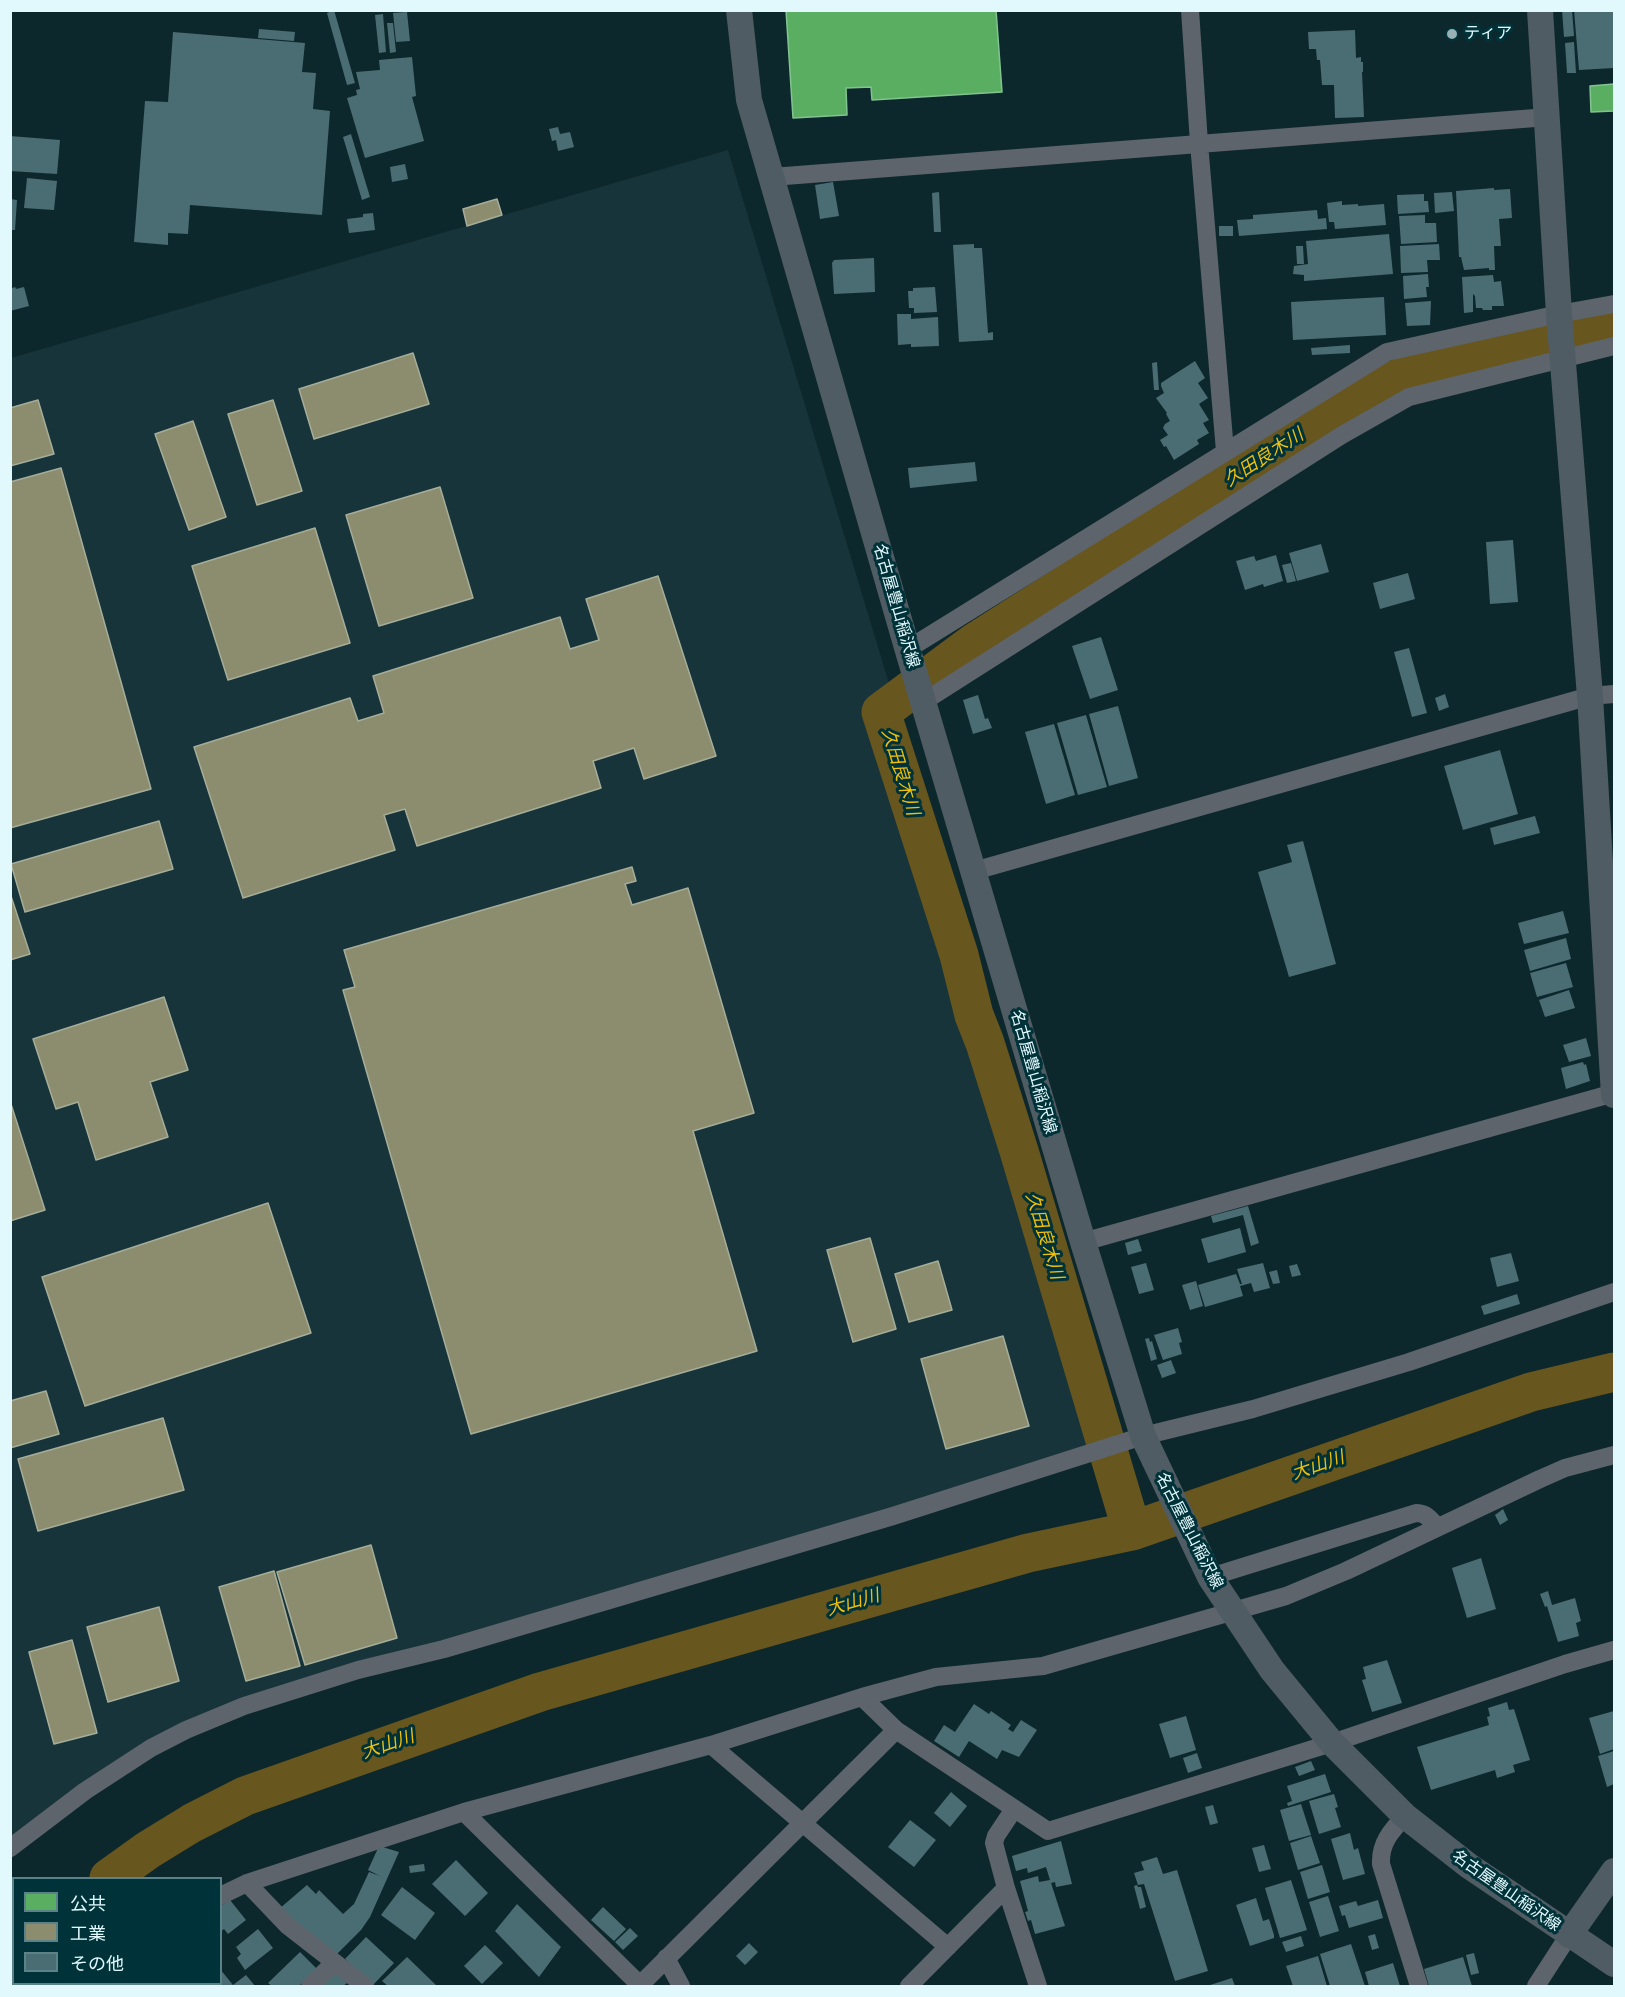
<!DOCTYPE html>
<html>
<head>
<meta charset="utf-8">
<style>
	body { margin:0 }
	#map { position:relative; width:1625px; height:1997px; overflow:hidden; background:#0d282c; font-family:Manrope,"Noto Sans JP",sans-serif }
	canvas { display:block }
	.frame { position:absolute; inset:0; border:12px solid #e1f9fd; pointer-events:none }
	.legend { position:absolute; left:12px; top:1877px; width:210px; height:108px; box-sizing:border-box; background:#003239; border:2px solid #5a8287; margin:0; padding:8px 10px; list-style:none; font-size:18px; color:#e1f9fd }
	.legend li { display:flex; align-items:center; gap:12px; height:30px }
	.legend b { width:30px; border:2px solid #5a8287 }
</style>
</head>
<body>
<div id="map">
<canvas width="1625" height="1997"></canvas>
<div class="frame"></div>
<ul class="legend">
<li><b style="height:16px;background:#5aae61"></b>公共</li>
<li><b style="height:16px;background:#8c8c6e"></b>工業</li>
<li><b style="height:16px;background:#4a6d73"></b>その他</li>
</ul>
</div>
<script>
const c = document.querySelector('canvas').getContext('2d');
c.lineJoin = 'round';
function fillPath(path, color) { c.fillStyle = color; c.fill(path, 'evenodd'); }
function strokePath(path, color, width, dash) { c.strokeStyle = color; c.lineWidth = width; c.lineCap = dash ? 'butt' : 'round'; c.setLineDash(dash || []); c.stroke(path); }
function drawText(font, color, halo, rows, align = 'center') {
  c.font = font + ' Manrope,"Noto Sans JP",sans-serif'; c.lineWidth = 6; c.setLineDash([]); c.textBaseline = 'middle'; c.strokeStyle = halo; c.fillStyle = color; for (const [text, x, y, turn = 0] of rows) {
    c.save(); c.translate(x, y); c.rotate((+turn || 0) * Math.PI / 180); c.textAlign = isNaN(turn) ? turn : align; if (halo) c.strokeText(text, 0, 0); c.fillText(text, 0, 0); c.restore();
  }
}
fillPath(new Path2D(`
	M728,150L1117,1439L482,1632L269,1690L11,1839V358Z`), '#163439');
const public = new Path2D(`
	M786,10H996L1002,92L872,100L871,87L846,88L847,115L793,118Z
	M1614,84V111L1591,112L1590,86Z`);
fillPath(public, '#5aae61');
strokePath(public, '#82c490', 1.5);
const industry = new Path2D(`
	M497,199L502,215L467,226L463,209Z
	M413,353L429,404L314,439L299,389Z
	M38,400L54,454L10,466V408Z
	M273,400L302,491L257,505L228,414Z
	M193,421L226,517L189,530L155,434Z
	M61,468L151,789L10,828V482Z
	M440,487L473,598L379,626L346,515Z
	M315,528L350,643L228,680L192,566Z
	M658,576L716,756L644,779L634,748L593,761L601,788L417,846L405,809L384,815L395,850L243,898L194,747L350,698L358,721L384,713L373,676L560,617L570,649L599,640L586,599Z
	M159,821L173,869L25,912L11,864Z
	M632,867L636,881L625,884L632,905L688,888L754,1113L693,1131L757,1351L471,1434L343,990L355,987L344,950Z
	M10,893L30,954L10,960Z
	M164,997L188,1070L150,1082L168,1137L96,1160L78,1102L56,1109L33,1039Z
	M10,1101L45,1210L10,1221Z
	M268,1203L311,1333L85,1406L42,1277Z
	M870,1238L896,1329L853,1342L827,1250Z
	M938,1261L952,1310L909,1322L895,1274Z
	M1003,1336L1029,1426L946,1449L921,1359Z
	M46,1391L59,1434L10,1448V1401Z
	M163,1418L184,1490L38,1531L18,1459Z
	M371,1545L397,1638L305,1665L277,1572Z
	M274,1571L300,1666L246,1681L219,1587Z
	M159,1607L179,1681L108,1702L87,1627Z
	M72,1640L97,1733L54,1744L29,1652Z`);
fillPath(industry, '#8c8c6e');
strokePath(industry, '#a6ad99', 1.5);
strokePath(new Path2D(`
	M1132,1531L1019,1151L985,1043L974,1015L959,955L881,712L974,643L1367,392L1401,377L1614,325
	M109,1878L148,1850L192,1823L245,1796L540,1692L1028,1553L1132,1531L1531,1392L1614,1372
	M10,1960L14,1958`), '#68561f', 39);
fillPath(new Path2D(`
	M334,10L355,83L347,85L327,13Z
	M1562,10H1572L1574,36L1564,37Z
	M1574,10H1614V68L1579,70Z
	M407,12L410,41L396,42L393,13Z
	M383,14L386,52L379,53L375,15Z
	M387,23H393L396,52L390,53Z
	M259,29L295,32L294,41L258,38Z
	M1355,30L1356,58L1361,57V62H1363V72H1362L1364,117L1335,118L1334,85H1322L1320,60H1317L1316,49H1309L1308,32Z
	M173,32L305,43L302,72L316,73L313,109L330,111L322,215L190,205L188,234L168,233V245L134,242L145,101L168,102Z
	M1574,42L1576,73H1567L1565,43Z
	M412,57L416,96L412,97L424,141L365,158L347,98L357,95L356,90L360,89L356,72L380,70L379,60Z
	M558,127L560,134L570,132L574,147L558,151L556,140L552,141L549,129Z
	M351,134L370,197L362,200L343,137Z
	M10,136L60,140L57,174L10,171Z
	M405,164L408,179L392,182L390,167Z
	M27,178L57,181L54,210L24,208Z
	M833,182L839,216L820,219L815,185Z
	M1494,188V190L1510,189L1512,218L1499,219L1501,246H1494L1495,270H1489V268L1464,270L1461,257H1459L1456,191Z
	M939,192L941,232H934L932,193Z
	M1452,192L1454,211L1435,213L1434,193Z
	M1424,194V201H1428L1429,212L1398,214L1397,195Z
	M10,199L17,200L15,230H10Z
	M1342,201V205L1358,204V206L1384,204L1386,225L1335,229L1334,222H1329L1327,203Z
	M1317,210L1318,219L1326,218L1327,229L1239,236L1237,220L1253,219V215Z
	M373,213L375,230L349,233L347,219L363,217V214Z
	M1425,215V223H1436L1437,242L1401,244L1399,216Z
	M1219,226H1233V236H1219Z
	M1389,234L1393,274L1304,281V275L1293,274L1294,266L1308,264L1306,241Z
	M974,244V248H982L988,333L993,332V340L959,342L953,245Z
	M1439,244L1440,260H1427L1428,272L1401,273L1400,246Z
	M1296,246H1303L1304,264H1297Z
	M874,258L875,292L834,294L832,263L834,260Z
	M1428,274L1429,287H1426L1427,297L1404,299L1403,276Z
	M1493,275L1494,282L1501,281L1504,306H1492V310H1483L1482,308H1476L1475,296L1473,294V312L1464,313L1462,277Z
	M15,287L16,289L24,287L29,306L10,311V289Z
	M935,287L937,312L914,313V308H909L908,291H913V288Z
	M1384,297L1386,335L1293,340L1291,302Z
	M1431,301L1430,325L1407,326L1405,303Z
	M897,314H911V319L938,317L939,346L911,347V344L898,345Z
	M1350,345V353L1312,355L1311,348Z
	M1195,361L1205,378L1198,383L1208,398L1199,404L1209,420L1203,423L1209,433L1197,440L1199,444L1174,460L1166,446L1164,447L1160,440L1168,435L1163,428L1165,424L1170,421L1166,414L1167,413L1156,398L1164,393L1161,386V383Z
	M1157,362L1159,390H1154L1152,363Z
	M975,462L977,481L910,488L908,468Z
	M1513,540L1518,602L1490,604L1486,542Z
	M1321,544L1329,572L1297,581L1289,553Z
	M1276,555L1283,581L1264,587L1263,584L1245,590L1236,561L1254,556L1256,561Z
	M1291,563L1296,581L1287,583L1282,565Z
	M1408,573L1415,599L1380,609L1373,583Z
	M1101,637L1118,690L1090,699L1072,646Z
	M1409,648L1427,713L1412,717L1394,652Z
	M1445,694L1449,707L1439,711L1435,698Z
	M978,695L985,719L988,718L992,728L973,734L963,700Z
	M1118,706L1138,778L1109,786L1089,714Z
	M1086,715L1107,787L1078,795L1057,723Z
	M1054,724L1075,795L1046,804L1025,732Z
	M1500,750L1518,814L1463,830L1444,766Z
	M1535,816L1540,833L1494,845L1490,828Z
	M1303,841L1336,964L1289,977L1258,872L1292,862L1287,845Z
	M1563,911L1569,933L1524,944L1518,923Z
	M1566,938L1571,959L1530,971L1524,950Z
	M1566,963L1573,987L1537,997L1530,973Z
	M1569,990L1575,1008L1545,1017L1539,1000Z
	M1586,1038L1591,1056L1569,1062L1563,1045Z
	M1583,1062L1584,1065L1586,1064L1590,1081L1566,1089L1561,1068Z
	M1248,1206L1259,1243L1251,1246L1243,1215L1213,1223L1211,1216Z
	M1240,1228L1246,1252L1208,1263L1201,1239Z
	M1138,1239L1142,1251L1128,1255L1125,1243Z
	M1511,1253L1519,1281L1497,1287L1490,1258Z
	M1146,1263L1154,1290L1139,1294L1131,1267Z
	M1263,1263L1270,1288L1254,1292L1251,1283L1240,1286L1243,1296L1205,1307L1198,1285L1236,1274L1240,1284H1242L1237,1269Z
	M1297,1264L1301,1275L1292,1277L1289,1266Z
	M1277,1270L1280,1283L1273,1284L1269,1272Z
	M1196,1281L1203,1306L1190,1310L1182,1285Z
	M1517,1294L1520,1304L1484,1315L1481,1306Z
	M1178,1328L1182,1342L1179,1343L1182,1354L1163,1360L1154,1335Z
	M1149,1338L1150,1342L1152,1341L1157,1359L1151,1361L1145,1339Z
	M1171,1360L1176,1373L1162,1378L1157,1365Z
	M1503,1509L1508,1520L1500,1525L1495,1515Z
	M1481,1558L1496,1609L1467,1618L1452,1568Z
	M1548,1591L1552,1605L1575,1598L1581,1621L1576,1623L1579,1636L1558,1642L1547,1606L1545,1607L1540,1594Z
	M1387,1660L1402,1703L1372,1712L1362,1680L1366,1679L1363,1667Z
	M1507,1702L1509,1710L1514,1709L1530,1760L1513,1765L1515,1772L1497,1778L1495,1770L1431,1790L1417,1747L1489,1725L1487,1717L1490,1716L1488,1708Z
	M974,1704L989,1714L991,1711L1011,1725L1008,1729L1013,1732L1021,1720L1037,1730L1019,1757L1002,1750L997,1759L969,1741L959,1757L934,1741L944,1725L955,1732Z
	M1614,1711V1749L1600,1754L1589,1718Z
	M1186,1716L1196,1750L1170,1758L1159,1724Z
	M1614,1751V1784L1607,1787L1598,1756Z
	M1197,1753L1202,1768L1188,1773L1183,1758Z
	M1311,1761L1315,1770L1299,1776L1295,1767Z
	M1325,1774L1331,1792L1288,1806L1287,1803L1292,1801L1287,1786Z
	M951,1792L967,1806L950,1827L934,1813Z
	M1334,1794L1338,1807L1335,1808L1341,1827L1319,1834L1309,1801Z
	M1301,1804L1311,1835L1289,1841L1280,1810Z
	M1213,1805L1218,1823L1210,1825L1205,1807Z
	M910,1820L936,1840L914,1867L888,1847Z
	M1350,1833L1354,1850L1358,1848L1365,1874L1343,1880L1331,1839Z
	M1311,1836L1320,1863L1298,1870L1290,1843Z
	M1061,1841L1072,1884L1056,1887L1055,1882L1051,1883L1065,1926L1035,1934L1031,1920L1028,1921L1025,1912L1028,1911L1020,1881L1038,1876L1039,1882L1050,1880L1046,1867L1028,1873L1027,1868L1016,1871L1012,1856Z
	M1264,1845L1271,1869L1259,1872L1252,1848Z
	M379,1846L399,1852L370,1917L361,1930L334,1957L279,1909L307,1885L316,1894L319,1890L343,1914L354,1904L369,1872L380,1876L368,1870Z
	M1157,1857L1163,1874L1177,1870L1208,1971L1175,1981L1144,1884L1138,1885L1134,1873L1144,1870L1141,1862Z
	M456,1860L488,1893L465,1916L432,1884Z
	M424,1864L425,1871L410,1873L409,1866Z
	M1322,1865L1330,1892L1308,1899L1300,1872Z
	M1291,1880L1307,1930L1280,1938L1265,1888Z
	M1137,1885L1138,1887H1141L1146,1907L1140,1909L1134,1886Z
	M402,1887L435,1913L415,1940L381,1915Z
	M1328,1896L1339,1931L1320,1937L1309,1902Z
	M1256,1898L1263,1921L1269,1919L1274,1935V1938L1250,1946L1236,1905Z
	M230,1900L246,1920L228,1934L224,1929L220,1932V1906Z
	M1378,1900L1383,1918L1349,1928L1345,1915L1342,1916L1339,1906L1356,1901L1358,1906Z
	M517,1904L561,1947L539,1977L495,1931Z
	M603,1907L626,1929L614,1941L591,1920Z
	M630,1928L638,1936L623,1950L615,1942Z
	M258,1929L273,1948L245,1970L237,1958L241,1954L236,1947Z
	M1375,1934L1379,1948L1372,1950L1368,1936Z
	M1301,1936L1304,1946L1286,1952L1282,1942Z
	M366,1937L394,1963L373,1985L345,1959Z
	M749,1943L758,1952L745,1965L736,1956Z
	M1351,1944L1365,1986H1330L1320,1954Z
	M485,1945L503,1963L482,1984L464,1966Z
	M300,1952L317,1969L299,1986H272L268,1983Z
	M1474,1953L1479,1973L1471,1975L1466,1955Z
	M1318,1956L1327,1986H1293L1286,1966Z
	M407,1957L437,1986H388L382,1981Z
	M1463,1957L1472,1986H1429L1424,1969Z
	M1393,1963L1400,1986H1369L1365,1972Z
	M220,1969L233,1985L246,1975L255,1986H198L195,1984H220Z
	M335,1972L347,1983L343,1986H321Z
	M1232,1978L1235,1986H1207Z`), '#4a6d73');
strokePath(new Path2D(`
	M1190,10L1199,143L1225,451
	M772,177L1548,117
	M908,649L1387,352L1559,314L1614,304
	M923,702L1342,435L1409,397L1614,346
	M974,871L1590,696L1614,694
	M1083,1242L1614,1093
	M1210,1577L1416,1513C1424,1513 1427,1516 1433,1522V1529
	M862,1697L896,1730L1048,1831L1332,1743L1565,1664L1614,1650
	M711,1745L948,1947
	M1014,1809L996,1836L994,1843L1006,1888L1038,1986
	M464,1812L640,1985
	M1405,1816C1391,1831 1380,1843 1381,1864L1419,1986
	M10,1848L85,1791L151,1748L186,1730L244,1706L358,1670L444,1649L893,1516L1143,1436L1253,1409L1409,1362L1614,1292
	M247,1883L288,1926L365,1986
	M220,1896L247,1883L464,1812L711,1745L862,1697L936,1677L1043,1666L1286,1596L1346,1571L1540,1479L1565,1468L1614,1455
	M666,1958L681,1986
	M95,1986L99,1984
	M310,1986L334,1963
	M639,1986L896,1730
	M909,1986L1006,1888
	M1536,1986L1569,1935`), '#5d646c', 18);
strokePath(new Path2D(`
	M739,10L749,100L908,651L1083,1242L1143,1436L1210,1577L1272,1670L1332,1743L1405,1816L1469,1866L1614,1964
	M1540,10L1559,314L1590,696L1614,1095
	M1569,1935L1614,1871`), '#505c63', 26);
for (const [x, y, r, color] of [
	[1452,34,6,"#97b0b4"]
]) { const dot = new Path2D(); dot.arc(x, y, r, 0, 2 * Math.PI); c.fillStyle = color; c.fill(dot); strokePath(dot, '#003239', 2); }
drawText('16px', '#e1f9fd', '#003239', [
	["ティア",1464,34]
], 'left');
drawText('16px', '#e1f9fd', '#003239', [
	["名古屋豊山稲沢線",896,606,74],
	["名古屋豊山稲沢線",1033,1072,74],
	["名古屋豊山稲沢線",1189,1531,63],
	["名古屋豊山稲沢線",1506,1891,35]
]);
drawText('italic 18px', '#f1bf08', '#003239', [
	["久田良木川",1264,458,-33],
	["久田良木川",900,772,73],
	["久田良木川",1044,1236,73],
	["大山川",1318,1466,-19],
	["大山川",853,1603,-16],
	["大山川",388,1745,-19]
]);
</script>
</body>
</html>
